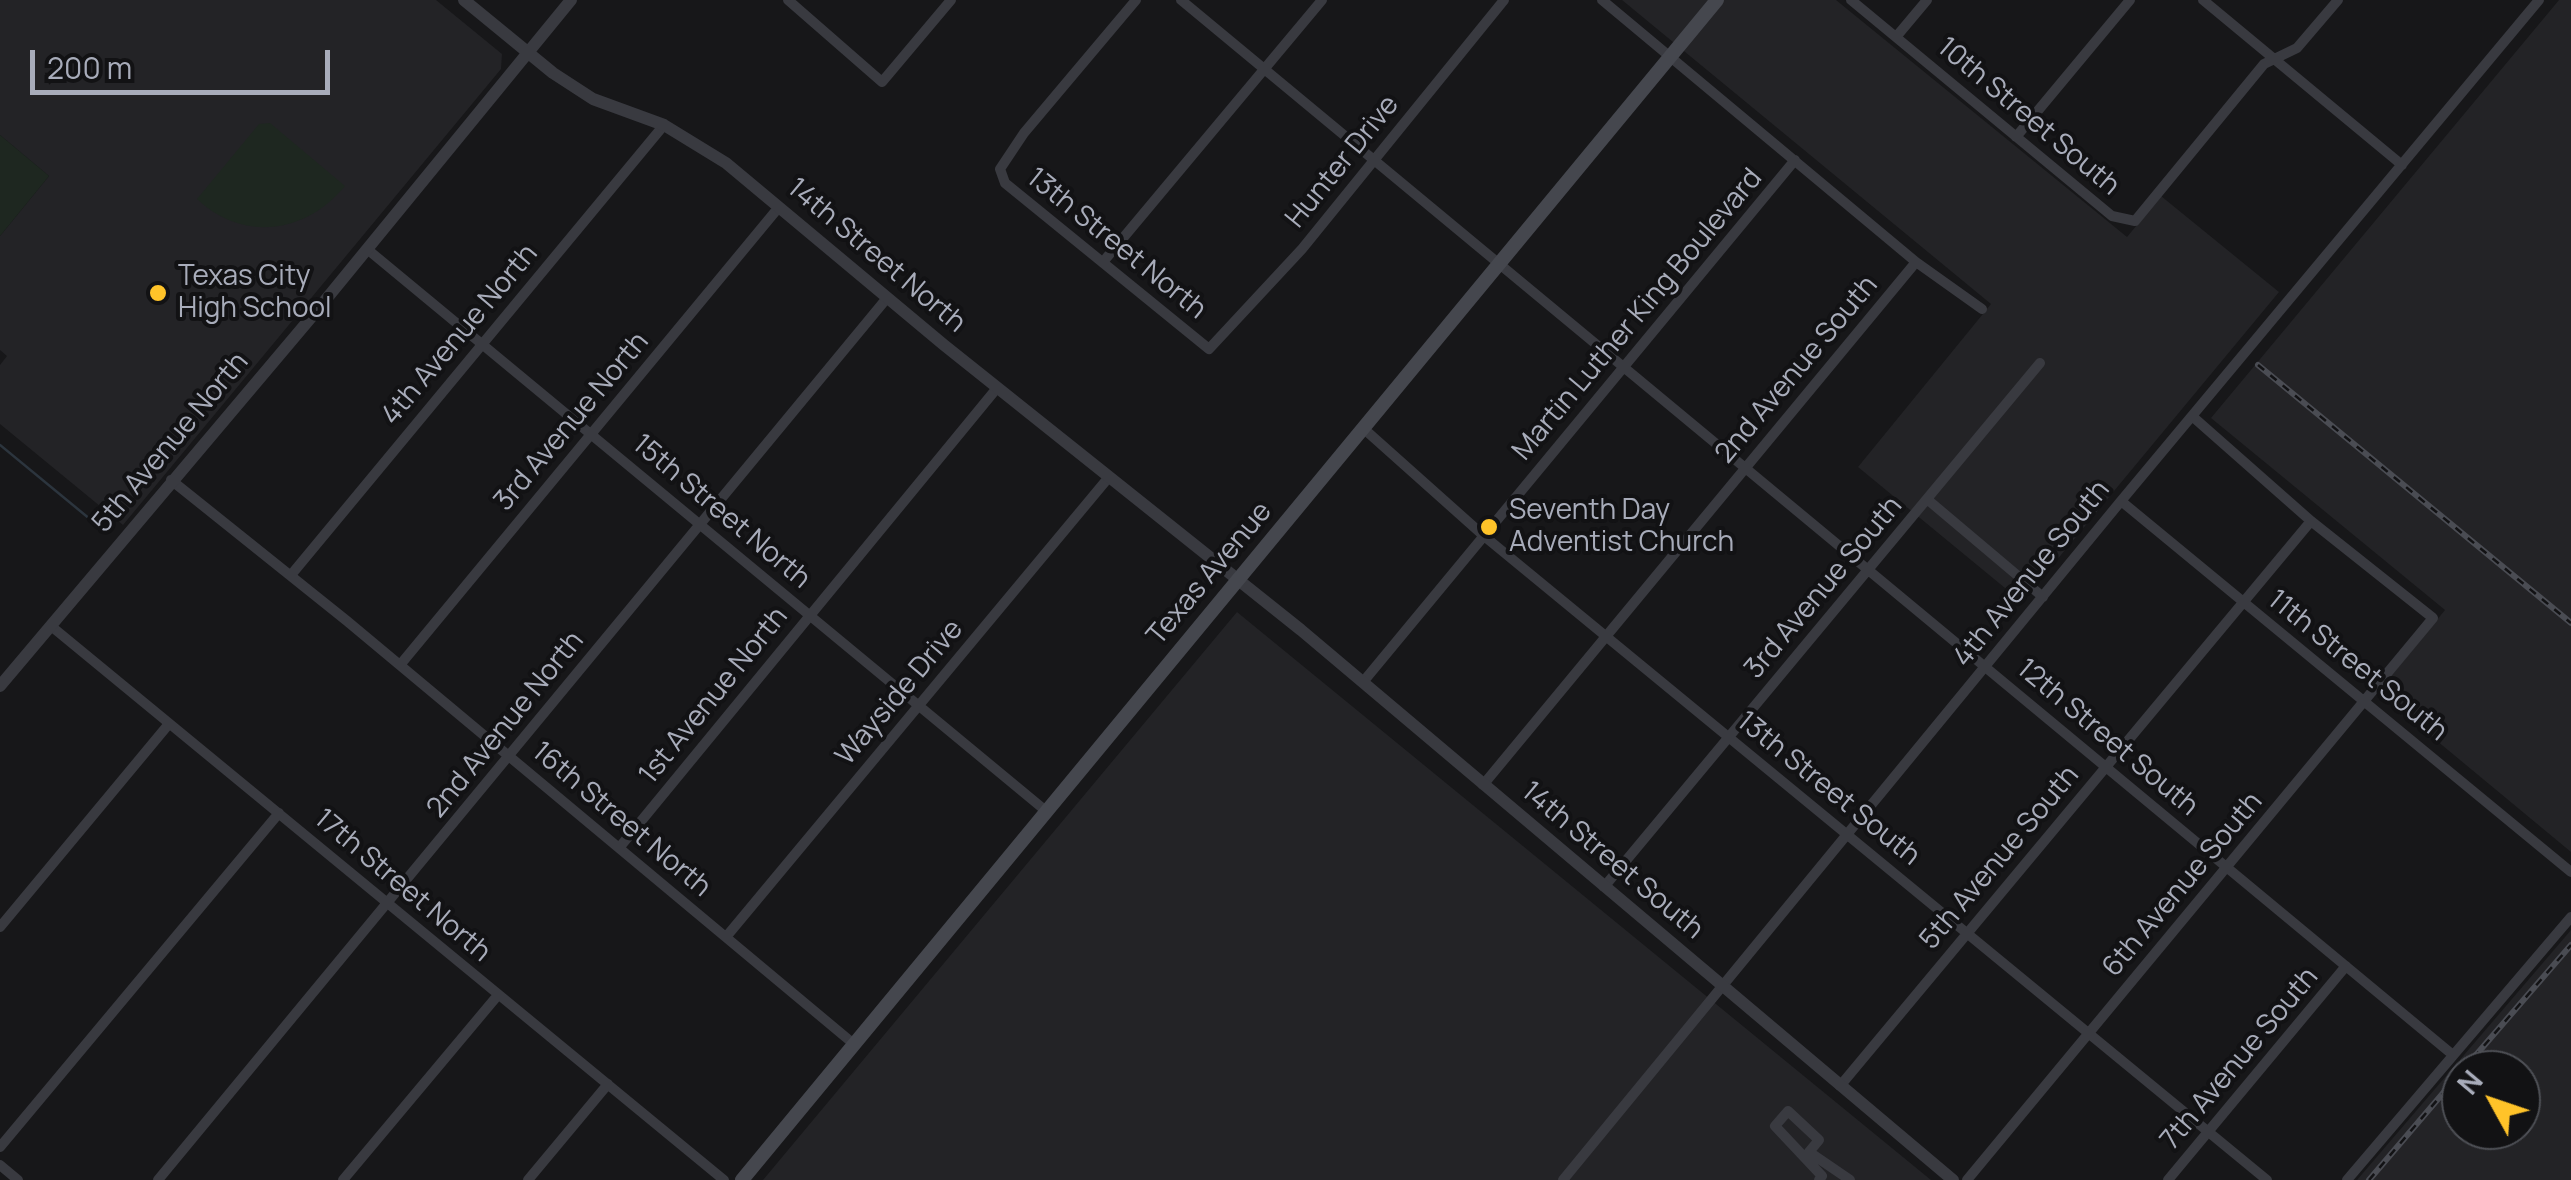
<!DOCTYPE html>
<html>
<head>
<meta charset="utf-8">
<style>
	body { margin:0 }
	#map { position:relative; width:2571px; height:1180px; overflow:hidden; background:#171719; font-family:Manrope,sans-serif }
	canvas { display:block }
	.north { position:absolute; left:2441px; top:1050px; width:100px; height:100px; box-sizing:border-box; background:#121214; border:2px solid #4e5056; border-radius:50%; rotate:310deg; font-size:28px; font-weight:700; line-height:40px; text-align:center; color:#a8acba }
	.north::after { content:''; display:block; margin:auto; width:35px; height:45px; background:#ffc329; clip-path:polygon(50% 0,100% 100%,50% 72%,0 100%) }
	.scale { position:absolute; left:30px; top:50px; width:300px; height:45px; box-sizing:border-box; border:5px solid #a8acba; border-top:0; padding-left:12px; font-size:30px; line-height:35px; white-space:nowrap; color:#a8acba; -webkit-text-stroke:8px #121214; paint-order:stroke }
</style>
</head>
<body>
<div id="map">
<canvas width="2571" height="1180"></canvas>
<div class="north">N</div>
<div class="scale">200 m</div>
</div>
<script>
const c = document.querySelector('canvas').getContext('2d');
c.lineJoin = 'round';
function fillPath(path, color) { c.fillStyle = color; c.fill(path, 'evenodd'); }
function strokePath(path, color, width, dash) { c.strokeStyle = color; c.lineWidth = width; c.lineCap = dash ? 'butt' : 'round'; c.setLineDash(dash || []); c.stroke(path); }
function drawText(font, color, halo, rows, align = 'center') {
  c.font = font + ' Manrope,sans-serif'; c.lineWidth = 8; c.setLineDash([]); c.textBaseline = 'middle'; c.strokeStyle = halo; c.fillStyle = color; for (const [text, x, y, turn = 0] of rows) {
    c.save(); c.translate(x, y); c.rotate((+turn || 0) * Math.PI / 180); c.textAlign = isNaN(turn) ? turn : align; if (halo) c.strokeText(text, 0, 0); c.fillText(text, 0, 0); c.restore();
  }
}
fillPath(new Path2D(`
	M0,0H436L502,54L501,69L123,525L0,424V365L7,356L0,350V236L49,176L0,135Z
	M1622,0H1836L2127,237L2161,196L2279,292L2022,602L1858,467L1991,304Z
	M2559,0H2571V852L2378,692L2445,610L2211,418Z
	M1237,612L1931,1180H763Z
	M2571,930V1180H2357ZM2461,1070H2521V1130H2461Z`), '#232326');
fillPath(new Path2D(`
	M270,123L345,186C307,233 243,243 197,199L259,124Z
	M0,135L49,176L0,236Z`), '#1e2720');
strokePath(new Path2D(`
	M0,445L102,529`), '#2c353e', 2.5);
strokePath(new Path2D(`
	M788,0L882,82L951,0
	M1136,0L1024,133L1000,169L1005,183L1209,349L1302,249L1504,0
	M1181,0L2453,1055
	M1602,0L1916,262L1982,309
	M1851,0L2112,216L2135,221L2264,64L2297,48L2338,0
	M2203,0L2402,165
	M1896,37L1927,0
	M2016,137L2130,0
	M367,249L1046,811
	M1103,262L1322,0
	M1363,428L1484,536L2267,1180
	M171,480L347,621L855,1045
	M1928,500L2043,597
	M2121,501L2571,872
	M291,575L664,125
	M51,626L724,1180
	M400,665L779,207
	M1363,682L1795,160
	M1483,785L1916,262
	M619,848L997,388
	M1604,887L2040,363
	M0,927L168,725
	M726,937L1109,477
	M1840,1086L2311,521
	M0,1147L279,813
	M0,1165L18,1180
	M158,1180L887,298
	M343,1180L498,995
	M528,1180L608,1084
	M1563,1180L2121,501L2539,0
	M1819,1180L1822,1176L1775,1126L1788,1111L1819,1140L1809,1152L1850,1180
	M1967,1180L2433,618L2311,521L2192,416
	M2168,1180L2346,966
	M2347,1180L2571,917`), '#393a40', 10);
strokePath(new Path2D(`
	M464,0L553,73L593,99L664,125L726,163L944,345L1301,630L1953,1180
	M0,686L314,314L571,0`), '#393a40', 12);
strokePath(new Path2D(`
	M742,1180L1717,0`), '#45474e', 14);
const rail = new Path2D(`
	M2258,365L2571,623
	M2463,1070L2571,945
	M2369,1180L2461,1072`);
strokePath(rail, '#4a4c53', 6);
strokePath(rail, '#121214', 2.5, [8]);
for (const [x, y, r, color] of [
	[158,293,10,"#ffc329"],
	[1489,527,10,"#ffc329"]
]) { const dot = new Path2D(); dot.arc(x, y, r, 0, 2 * Math.PI); c.fillStyle = color; c.fill(dot); strokePath(dot, '#121214', 4); }
drawText('28px', '#a8acba', '#121214', [
	["10th Street South",2028,117,40],
	["Hunter Drive",1343,162,-51],
	["13th Street North",1116,244,39],
	["14th Street North",876,256,40],
	["Martin Luther King Boulevard",1638,315,-50],
	["4th Avenue North",460,335,-50],
	["2nd Avenue South",1797,370,-50],
	["3rd Avenue North",572,422,-50],
	["5th Avenue North",171,443,-50],
	["15th Street North",721,512,40],
	["Texas Avenue",1210,574,-50],
	["4th Avenue South",2032,574,-51],
	["3rd Avenue South",1824,588,-50],
	["11th Street South",2357,666,39],
	["Wayside Drive",900,693,-50],
	["1st Avenue North",714,696,-51],
	["2nd Avenue North",506,725,-51],
	["12th Street South",2107,738,40],
	["13th Street South",1828,789,39],
	["16th Street North",621,820,40],
	["5th Avenue South",2000,858,-50],
	["14th Street South",1612,861,40],
	["6th Avenue South",2183,885,-50],
	["17th Street North",402,886,40],
	["7th Avenue South",2240,1059,-50]
]);
drawText('28px', '#a8acba', '#121214', [
	["Texas City",178,277],
	["High School",178,309],
	["Seventh Day",1509,511],
	["Adventist Church",1509,543]
], 'left');
</script>
</body>
</html>
